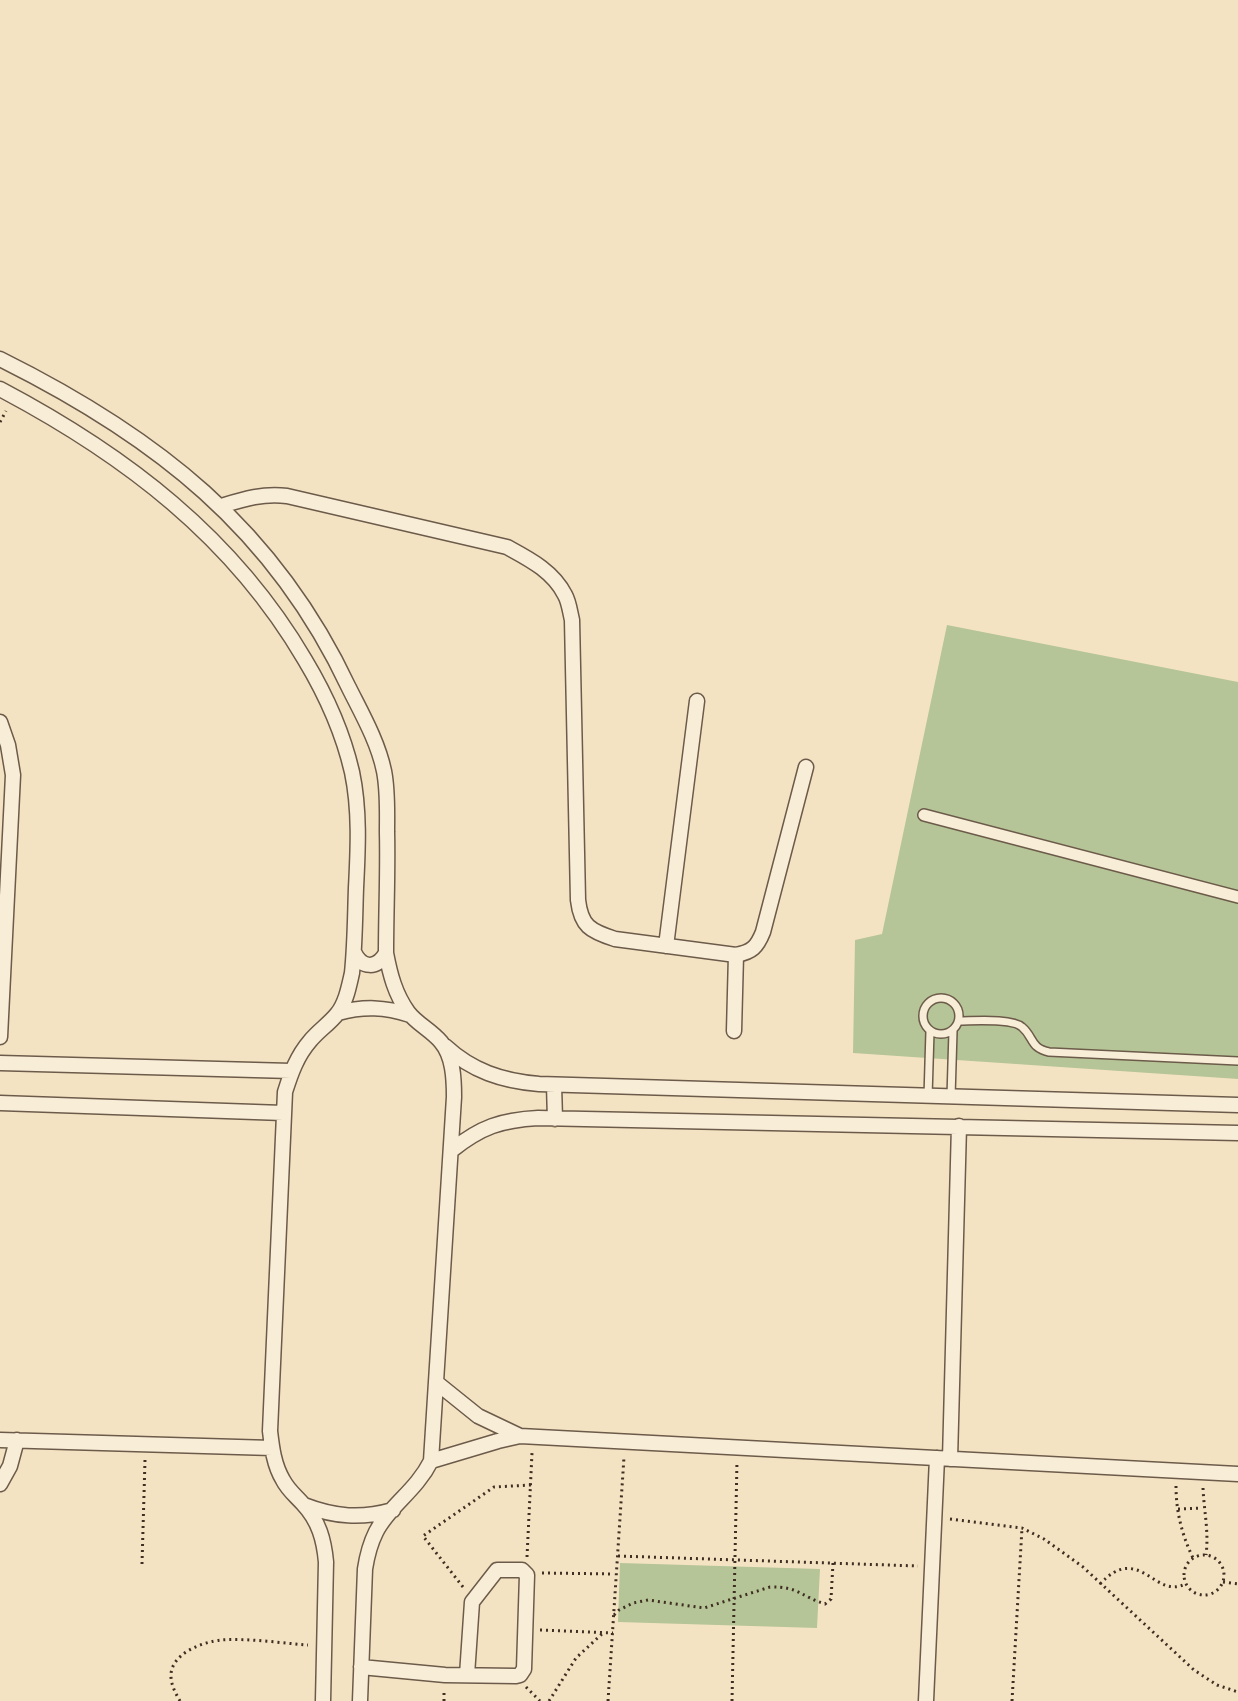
<!DOCTYPE html>
<html>
<head>
<meta charset="utf-8">
<style>
	body { margin:0 }
	canvas { display:block; background:#f4e3c2 }
</style>
</head>
<body>
<canvas width="1238" height="1701"></canvas>
<script>
const c = document.querySelector('canvas').getContext('2d');
c.lineJoin = 'round';
function fillPath(path, color) { c.fillStyle = color; c.fill(path, 'evenodd'); }
function strokePath(path, color, width, dash) { c.strokeStyle = color; c.lineWidth = width; c.lineCap = dash ? 'butt' : 'round'; c.setLineDash(dash || []); c.stroke(path); }
fillPath(new Path2D(`
	M947,625L1238,682V1079L853,1053L855,940L882,934Z
	M620,1563L820,1569L817,1628L618,1622Z`), '#b6c597');
const service = new Path2D(`
	M923 1016a18 18 0 1 1 36 0a18 18 0 1 1-36 0Z
	M959,1021C974,1021 1012,1018 1022,1027C1034,1037 1030,1048 1049,1052L1238,1061
	M928,1097L930,1031
	M951,1097L953,1031`);
const pedestrian = new Path2D(`
	M924,815L1238,897`);
const minor = new Path2D(`
	M0,359C155,436 274,528 349,688C362,714 378,742 384,771C388,791 387,812 387,832C388,872 386,912 386,953C390,974 395,994 408,1012C417,1024 431,1030 441,1042C453,1056 454,1078 454,1097L431,1461C416,1491 389,1506 376,1532C370,1544 367,1556 365,1569L360,1701
	M0,389C125,455 233,537 305,660C326,695 343,733 352,772C360,810 358,849 356,888C355,916 355,944 352,973C349,986 346,1003 337,1014C329,1024 318,1031 310,1041C297,1056 291,1073 285,1092L270,1431C272,1448 274,1465 283,1480C288,1490 296,1496 303,1504C319,1521 324,1540 326,1562L323,1701
	M221,506C244,499 263,493 287,496L507,547C529,559 553,571 565,595C569,602 570,612 572,620L578,900C581,926 590,931 615,939L736,955C752,952 757,947 763,932L806,767
	M0,722L8,745L13,775L0,1037
	M666,946L697,701
	M354,952C362,969 377,969 386,953
	M338,1013C364,1006 385,1007 410,1015
	M734,1031L736,955
	M445,1046C472,1071 502,1081 539,1084L1238,1105
	M0,1063L291,1071
	M554,1085L555,1119
	M0,1103L283,1113
	M452,1150C481,1127 501,1120 538,1118L1238,1133
	M437,1383L478,1416L520,1436
	M0,1440L272,1448
	M950,1459L959,1126
	M431,1461L498,1441L520,1436L1238,1474
	M0,1484L10,1466L17,1440
	M304,1505C335,1517 361,1519 393,1510
	M361,1667L445,1675L516,1676L520,1675L524,1669L527,1575L522,1570H497L472,1602L467,1675
	M926,1701L937,1458`);
strokePath(service, '#6c5b4a', 10);
strokePath(pedestrian, '#6c5b4a', 14);
strokePath(minor, '#6c5b4a', 17);
strokePath(new Path2D(`
	M0,422L6,411
	M1176,1486C1176,1512 1182,1535 1193,1558
	M1203,1488C1204,1511 1209,1532 1206,1555
	M1178,1509L1202,1508
	M950,1519L1022,1528L1044,1539L1083,1567L1194,1670L1217,1685L1238,1692
	M1184 1575a20 20 0 1 1 40 0a20 20 0 1 1-40 0Z
	M618,1556L918,1566
	M527,1557L532,1453
	M142,1564L145,1460
	M542,1573L614,1574
	M1223,1582L1238,1584
	M1100,1584C1139,1542 1155,1600 1185,1584
	M463,1587L423,1536L494,1487L531,1485
	M614,1615L619,1610L633,1603L648,1600L704,1608L770,1587C798,1586 802,1597 825,1604L831,1599L833,1563
	M540,1630L613,1633
	M526,1687L540,1701
	M180,1701C176,1694 172,1687 171,1678C169,1654 202,1642 221,1640C249,1638 280,1643 308,1645
	M444,1701V1690
	M549,1701L576,1658L604,1632
	M608,1701L624,1457
	M732,1701L737,1461
	M1012,1701L1022,1528`), '#3f2e22', 3, [2, 4]);
strokePath(service, '#f8edd7', 7);
strokePath(pedestrian, '#f8edd7', 11);
strokePath(minor, '#f8edd7', 14);
</script>
</body>
</html>
